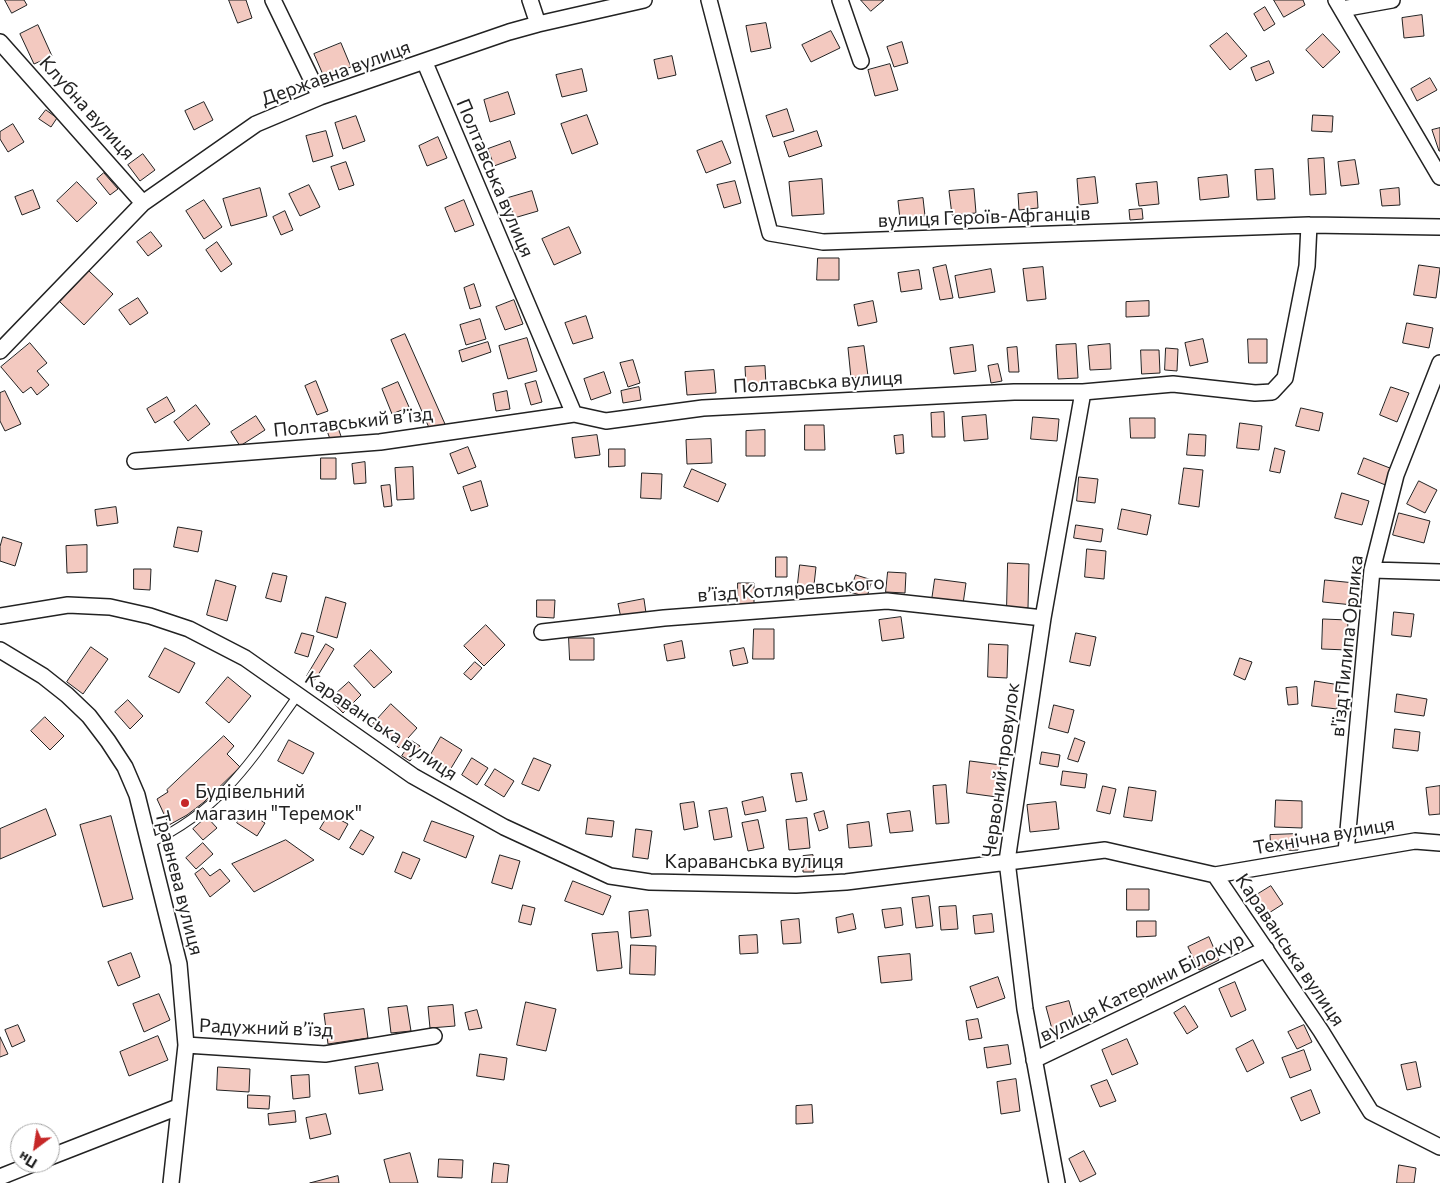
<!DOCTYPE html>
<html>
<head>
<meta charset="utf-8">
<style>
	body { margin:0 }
	#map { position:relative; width:1440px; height:1183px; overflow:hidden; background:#fff; font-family:Commissioner,sans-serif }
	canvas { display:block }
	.north { position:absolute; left:10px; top:1123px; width:50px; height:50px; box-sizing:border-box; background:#fff; border:1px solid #a7a7a7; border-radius:50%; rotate:211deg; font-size:14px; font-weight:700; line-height:20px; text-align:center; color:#222 }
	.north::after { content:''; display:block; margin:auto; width:18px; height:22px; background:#c62828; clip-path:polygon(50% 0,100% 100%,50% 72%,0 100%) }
</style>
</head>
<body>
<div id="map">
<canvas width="1440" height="1183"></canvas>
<div class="north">Пн</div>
</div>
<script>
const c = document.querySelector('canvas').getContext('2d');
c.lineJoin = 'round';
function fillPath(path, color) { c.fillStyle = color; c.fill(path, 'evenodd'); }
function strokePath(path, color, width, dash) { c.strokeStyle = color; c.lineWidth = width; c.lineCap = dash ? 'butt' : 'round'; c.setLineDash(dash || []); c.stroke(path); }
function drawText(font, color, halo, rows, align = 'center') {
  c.font = font + ' Commissioner,sans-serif'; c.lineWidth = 4; c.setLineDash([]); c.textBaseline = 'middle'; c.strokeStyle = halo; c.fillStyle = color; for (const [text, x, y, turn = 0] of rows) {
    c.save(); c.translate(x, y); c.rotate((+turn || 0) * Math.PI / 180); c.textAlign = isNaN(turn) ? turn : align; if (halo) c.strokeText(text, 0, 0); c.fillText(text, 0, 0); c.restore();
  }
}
const building = new Path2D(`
	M5,0H24L27,5L12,13Z
	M229,0H246L252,18L238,23Z
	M861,0H884L871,11Z
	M1274,0H1303L1305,5L1284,17Z
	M1265,7L1275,24L1264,31L1254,14Z
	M1422,15L1424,36L1404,38L1402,18Z
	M766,23L771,48L751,52L746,26Z
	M38,25L52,56L34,64L20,34Z
	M831,31L840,48L811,62L802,45Z
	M1227,33L1247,56L1230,70L1210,46Z
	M1323,34L1340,52L1323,68L1306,50Z
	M902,42L908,63L894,67L887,47Z
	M341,43L351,67L324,77L314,54Z
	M672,56L676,75L658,79L654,60Z
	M1269,61L1274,73L1256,81L1251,68Z
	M890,64L898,90L875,96L868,70Z
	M582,69L587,91L562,97L556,75Z
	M1430,78L1437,90L1417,101L1411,89Z
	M508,92L515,114L490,122L484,100Z
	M204,102L213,120L194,130L185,111Z
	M787,109L794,131L773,137L766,116Z
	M46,110L57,118L51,127L39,119Z
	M587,115L598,144L572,154L561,124Z
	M1313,115L1333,116L1332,132L1312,131Z
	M356,116L365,141L343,149L335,123Z
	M13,124L24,142L8,152L0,139V132Z
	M1440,128V151H1439L1432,130Z
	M326,131L333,156L313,162L306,136Z
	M817,131L822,146L789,157L784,142Z
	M438,137L447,158L427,166L419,146Z
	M510,141L516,158L494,166L488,149Z
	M722,141L731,163L706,173L697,151Z
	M143,154L155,170L140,181L128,165Z
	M1324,158L1326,194L1310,195L1308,159Z
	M1355,160L1359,184L1341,186L1338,162Z
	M346,162L354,185L339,190L331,167Z
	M1273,169L1275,199L1257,200L1255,170Z
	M104,173L118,189L110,195L97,179Z
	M1227,175L1229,197L1200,200L1198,178Z
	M1095,177L1098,203L1079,205L1077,179Z
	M822,179L824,214L792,216L789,182Z
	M735,181L741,203L724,208L717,185Z
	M77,182L97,203L77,222L57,201Z
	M1157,182L1159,204L1139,206L1136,184Z
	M309,185L320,207L300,216L289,194Z
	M260,188L267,216L231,226L223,199Z
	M1399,188L1400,205L1382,206L1380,190Z
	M974,189L976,213L952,215L949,191Z
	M33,190L40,208L22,215L15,197Z
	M532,191L538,211L514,218L508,198Z
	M1037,192L1038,208L1019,210L1018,194Z
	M923,198L925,216L900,219L898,201Z
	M204,200L222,227L204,239L186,211Z
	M464,200L474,225L455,232L445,208Z
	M1142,209L1143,219L1130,220L1129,210Z
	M285,211L293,230L281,235L273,217Z
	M569,227L581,253L554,265L542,239Z
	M151,232L162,246L148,256L137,242Z
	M217,242L232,264L221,272L206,250Z
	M818,258H839V280H817Z
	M946,265L953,298L940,300L933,268Z
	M1419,265L1440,268L1436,298L1414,295Z
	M1043,267L1046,299L1027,301L1023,269Z
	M991,269L995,292L959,298L955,276Z
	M919,270L922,289L901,292L898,273Z
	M89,271L113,294L84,325L60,302Z
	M474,284L481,306L470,309L464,288Z
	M138,298L148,313L130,325L119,310Z
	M514,300L523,324L505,330L496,307Z
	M873,301L877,322L858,326L854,305Z
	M1149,301V316L1126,317V302Z
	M586,316L593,338L573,344L565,323Z
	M480,319L486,339L466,345L460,325Z
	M1407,323L1433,328L1429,348L1403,343Z
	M405,334L445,424L430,430L391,340Z
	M527,338L537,371L508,379L499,346Z
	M1203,339L1208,362L1190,366L1185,343Z
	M1248,339H1267V363H1249Z
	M488,342L491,352L462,362L459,351Z
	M30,343L47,363L37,371L49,385L37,395L31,387L23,393L1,367Z
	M1076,344L1078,378L1058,379L1056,345Z
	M1110,344L1111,369L1090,370L1088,346Z
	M973,345L976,371L954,374L950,348Z
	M864,346L868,376L851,378L848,348Z
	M1017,347L1019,372H1009L1007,348Z
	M1166,348L1178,349L1177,371L1165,370Z
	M1141,350H1159L1160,373L1142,374Z
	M633,360L640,383L628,387L620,363Z
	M998,364L1002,381L991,383L988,366Z
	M765,366L766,385L746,386L745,367Z
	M714,370L716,393L687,395L685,372Z
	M604,372L611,393L591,400L584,379Z
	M316,381L328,411L317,415L305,386Z
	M536,381L542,402L531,405L525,384Z
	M398,382L409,407L392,414L382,389Z
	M639,387L641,400L623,403L621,391Z
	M1391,387L1409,393L1397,422L1380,415Z
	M5,391L21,424L5,431L0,421V393Z
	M507,391L510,409L496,411L493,394Z
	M167,397L175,411L155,423L147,409Z
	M196,405L210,424L188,441L174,422Z
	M1301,408L1323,413L1319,431L1296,426Z
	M944,412L945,437H932L931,413Z
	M986,415L988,439L964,441L962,417Z
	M256,416L265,430L240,446L231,432Z
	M1033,417L1059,419L1057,441L1031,439Z
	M1130,418H1155V438H1131Z
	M336,422L342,439L331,442L325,425Z
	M1240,423L1262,426L1259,450L1237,448Z
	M805,425H824L825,450H805Z
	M765,430V456H746V431Z
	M1189,434L1206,435L1205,456L1187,455Z
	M597,435L600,455L575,458L572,438Z
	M903,435L904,453L896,454L894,436Z
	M711,439L712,463L687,464L686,440Z
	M468,447L476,467L458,474L450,454Z
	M1275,448L1285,451L1280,473L1270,471Z
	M609,449H625V466L609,467Z
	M321,458H336V479H321Z
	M1364,458L1395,470L1388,486L1358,474Z
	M365,462L366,483L354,484L352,464Z
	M413,467L414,499L397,500L395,468Z
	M1184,468L1203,470L1199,507L1179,504Z
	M692,469L726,484L718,502L684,487Z
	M642,473L662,474L661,499L641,498Z
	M1079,477L1098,479L1095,503L1077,501Z
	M481,481L488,506L471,511L463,487Z
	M1419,481L1437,490L1425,513L1407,504Z
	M390,485L392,506L384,507L381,486Z
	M1342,493L1369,501L1362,525L1335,518Z
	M116,507L118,523L97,526L95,510Z
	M1122,509L1151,515L1147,535L1118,529Z
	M1399,513L1430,521L1424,543L1393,535Z
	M1076,525L1103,529L1101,542L1074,538Z
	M178,527L202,531L198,552L174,547Z
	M3,537L22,543L15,566L0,561V547Z
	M87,545V572L67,573L66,546Z
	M1087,549L1106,551L1104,579L1085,577Z
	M776,557H787V577H776Z
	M1008,563L1029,564L1028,608L1007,607Z
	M800,565L816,567L813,594L797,592Z
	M134,569H151L150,590L134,589Z
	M888,572L906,573L905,593L886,592Z
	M273,573L287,576L281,602L266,598Z
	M856,575L872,580L867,597L850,592Z
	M935,579L966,583L963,604L932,600Z
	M216,580L236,586L227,621L207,615Z
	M1325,580L1355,583L1353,605L1323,602Z
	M738,583H754V605H738Z
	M326,597L346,603L337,638L317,632Z
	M644,599L646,613L621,618L618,604Z
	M537,600H555L554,618L537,617Z
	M1394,612L1414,614L1411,637L1392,635Z
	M901,617L904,638L882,641L879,620Z
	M1323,619L1348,620L1347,650L1322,649Z
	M486,625L505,645L484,666L464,646Z
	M754,629H774V659H753Z
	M302,633L314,636L308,657L295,653Z
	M1076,633L1096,637L1090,666L1070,662Z
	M569,638H594V660H570Z
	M682,641L685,658L667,661L664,645Z
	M326,644L334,649L315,680L307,676Z
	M989,644L1008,645L1007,678L988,677Z
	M91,647L108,659L83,694L67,682Z
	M165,648L195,663L179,693L149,677Z
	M744,648L748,663L733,666L730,651Z
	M371,650L392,672L374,688L354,666Z
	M1240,658L1252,662L1245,680L1234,675Z
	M475,662L482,668L471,680L464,674Z
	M228,677L251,696L229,723L206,703Z
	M1315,681L1340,685L1337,709L1312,706Z
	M349,682L361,695L343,713L330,699Z
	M1297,687L1298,704L1288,705L1286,688Z
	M1397,694L1427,699L1424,716L1395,712Z
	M128,700L143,716L130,729L115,712Z
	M391,704L417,728L399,748L373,724Z
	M1054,705L1074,710L1068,733L1049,728Z
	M45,717L64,736L50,750L31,731Z
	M1395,729L1420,732L1418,751L1393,748Z
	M224,736L234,746L227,754L240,767L204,802L187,815L169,825L157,799L168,792L167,790Z
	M441,737L462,750L450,770L429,758Z
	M1075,738L1085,742L1078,762L1068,759Z
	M289,740L314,753L303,774L278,761Z
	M412,741L420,746L410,761L402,756Z
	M1042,752L1060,755L1058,767L1040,764Z
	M472,758L488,768L477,785L462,775Z
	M534,758L551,765L539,791L522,784Z
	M970,761L1001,765L997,797L967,793Z
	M495,769L514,781L504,797L485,785Z
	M1063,771L1087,774L1085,788L1061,785Z
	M802,773L807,800L796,802L791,774Z
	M946,785L949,823L936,824L933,786Z
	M1103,786L1116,789L1110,814L1097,811Z
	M1440,786V814L1429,815L1426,788Z
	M1129,787L1156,791L1152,821L1124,817Z
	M763,797L766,811L745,815L742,802Z
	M1276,800L1302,801V828L1275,827Z
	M694,802L698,827L684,830L680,804Z
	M1056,802L1059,829L1030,832L1027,805Z
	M727,808L732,837L714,840L709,811Z
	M46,809L56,835L0,859V829Z
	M245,810L265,823L257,836L237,823Z
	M824,811L828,828L819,831L814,814Z
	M910,811L913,831L890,833L887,814Z
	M329,814L348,824L339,840L320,829Z
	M111,816L133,899L103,907L80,825Z
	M207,817L217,828L203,840L193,829Z
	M588,818L614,821L612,837L586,834Z
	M807,818L810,848L789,850L786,820Z
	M758,820L764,848L748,851L742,823Z
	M432,821L474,836L466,858L424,841Z
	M869,822L872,846L849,848L847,825Z
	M636,829L652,831L648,859L633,857Z
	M361,830L374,837L363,855L350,848Z
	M1297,834L1298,850L1271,851L1270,835Z
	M286,840L314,860L254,892L232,864Z
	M203,843L213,854L196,869L186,858Z
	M403,852L420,859L411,879L395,872Z
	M500,855L520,861L512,889L492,883Z
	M813,855L814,872H803V856Z
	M203,868L210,876L220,869L230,881L210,897L195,874Z
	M573,881L611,896L603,915L565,901Z
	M1271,886L1283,904L1261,918L1250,899Z
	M1127,889H1149V910H1127Z
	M929,896L933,926L916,928L912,898Z
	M523,905L535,908L531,925L519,922Z
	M956,906L958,929L941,930L939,907Z
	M901,908L903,925L885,928L882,910Z
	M648,910L651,936L631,938L629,912Z
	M853,914L856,929L838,933L836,918Z
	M992,914L994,932L975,934L973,916Z
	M799,919L801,943L783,944L781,921Z
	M1137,921H1156V936L1137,937Z
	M618,932L622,968L597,971L592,934Z
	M757,935L758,953L740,954L739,936Z
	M1209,937L1219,960L1199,970L1188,947Z
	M631,945L656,946L655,975L630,974Z
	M131,953L140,977L118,986L108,962Z
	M910,954L912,980L881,983L878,957Z
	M998,977L1005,998L977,1008L970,987Z
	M1235,982L1246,1010L1231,1017L1219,989Z
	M159,994L170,1020L144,1032L133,1004Z
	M1069,1001L1075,1023L1052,1029L1046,1007Z
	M526,1002L556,1009L546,1051L517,1045Z
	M453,1005L455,1026L430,1028L428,1007Z
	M407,1006L411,1031L391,1033L388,1008Z
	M1185,1006L1198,1027L1187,1034L1174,1013Z
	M364,1009L368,1038L328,1044L324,1014Z
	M477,1010L482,1028L469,1030L465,1013Z
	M978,1019L982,1038L969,1040L966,1021Z
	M18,1025L25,1041L12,1047L5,1030Z
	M1304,1025L1312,1042L1297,1049L1288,1032Z
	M158,1036L168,1060L129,1076L120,1052Z
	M0,1037L8,1054L0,1057Z
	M1127,1039L1138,1064L1112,1075L1102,1050Z
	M1253,1040L1264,1063L1247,1072L1236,1049Z
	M1008,1045L1011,1064L987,1068L984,1048Z
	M1304,1050L1311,1070L1290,1078L1282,1058Z
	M480,1054L507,1058L504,1080L477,1076Z
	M1416,1062L1421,1087L1407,1090L1401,1065Z
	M378,1063L383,1090L359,1094L355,1067Z
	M218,1067L250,1069L249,1092L217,1090Z
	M309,1075L310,1097L293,1099L291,1076Z
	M1016,1079L1020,1111L1001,1114L997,1082Z
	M1107,1080L1116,1101L1100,1107L1091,1086Z
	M1311,1090L1320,1113L1301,1121L1291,1098Z
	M248,1095L270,1096L269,1109L248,1108Z
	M812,1105L813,1123L796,1124V1106Z
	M295,1111L296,1122L269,1125L268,1114Z
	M326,1114L331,1134L310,1139L306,1118Z
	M1084,1151L1096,1174L1080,1182L1069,1159Z
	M410,1153L418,1183H390L384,1160Z
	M439,1159L463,1160L462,1178L438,1177Z
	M494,1163L509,1165L507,1183H492Z
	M1399,1165L1416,1168L1414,1183H1397Z
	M338,1176L339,1183H310Z`);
fillPath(building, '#f3c9c0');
strokePath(building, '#222', 1);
const lane = new Path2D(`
	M150,843C223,809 253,758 298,695`);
const street = new Path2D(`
	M273,0L320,97
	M530,0L538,24
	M709,0L770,233L823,242L1309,225L1440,227
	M840,0L861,61
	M1336,0L1440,177
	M1342,9L1392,0
	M0,42L143,203
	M425,63L574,414L606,421L703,408L1014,392H1083L1173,384L1255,393L1272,392L1285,378L1307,266L1309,225
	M0,351L143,203L256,124L320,97L509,32L538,24L644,0
	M135,461L380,442L574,414
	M1372,570L1440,572
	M0,616L68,605L110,607L150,616L189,629L245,658L413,776L504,827L610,876L650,882L796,885L846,882L1105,850L1215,875L1321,1031L1371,1112L1440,1147
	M542,632L664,618L887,601L1043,618
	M0,650L43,676L67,695L89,716L108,741L125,767L137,795L179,964L186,1045L171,1183
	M1346,852L1372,570L1396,475L1440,363
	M1215,875L1415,841L1440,843
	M186,1045L325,1054L434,1036
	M1034,1060L1266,949
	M50,1157L178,1107
	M0,1177L35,1163
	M1057,1183L1025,1009L1007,861L1043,618L1083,392`);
strokePath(lane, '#222', 10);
strokePath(street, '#222', 18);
strokePath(lane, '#fff', 8);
strokePath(street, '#fff', 15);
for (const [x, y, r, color] of [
	[185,803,5,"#c62828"]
]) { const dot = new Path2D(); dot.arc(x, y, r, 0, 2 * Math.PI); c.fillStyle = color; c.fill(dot); strokePath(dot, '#fff', 2); }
drawText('19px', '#222', '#fff', [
	["Державна вулиця",336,73,-20],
	["Клубна вулиця",87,108,48],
	["Полтавська вулиця",495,178,67],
	["вулиця Героїв-Афганців",984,217,-2],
	["Полтавська вулиця",818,382,-3],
	["Полтавський в’їзд",353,422,-6],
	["в’їзд Котляревського",791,589,-4],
	["в'їзд Пилипа Орлика",1347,646,-84],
	["Караванська вулиця",381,726,34],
	["Червоний провулок",1001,770,-82],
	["Технічна вулиця",1324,836,-10],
	["Караванська вулиця",754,862],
	["Травнева вулиця",179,883,76],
	["Караванська вулиця",1290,950,56],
	["вулиця Катерини Білокур",1142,987,-26],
	["Радужний в’їзд",266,1028,2]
]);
drawText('19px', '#222', '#fff', [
	["Будівельний",195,792],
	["магазин \"Теремок\"",195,814]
], 'left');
</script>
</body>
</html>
